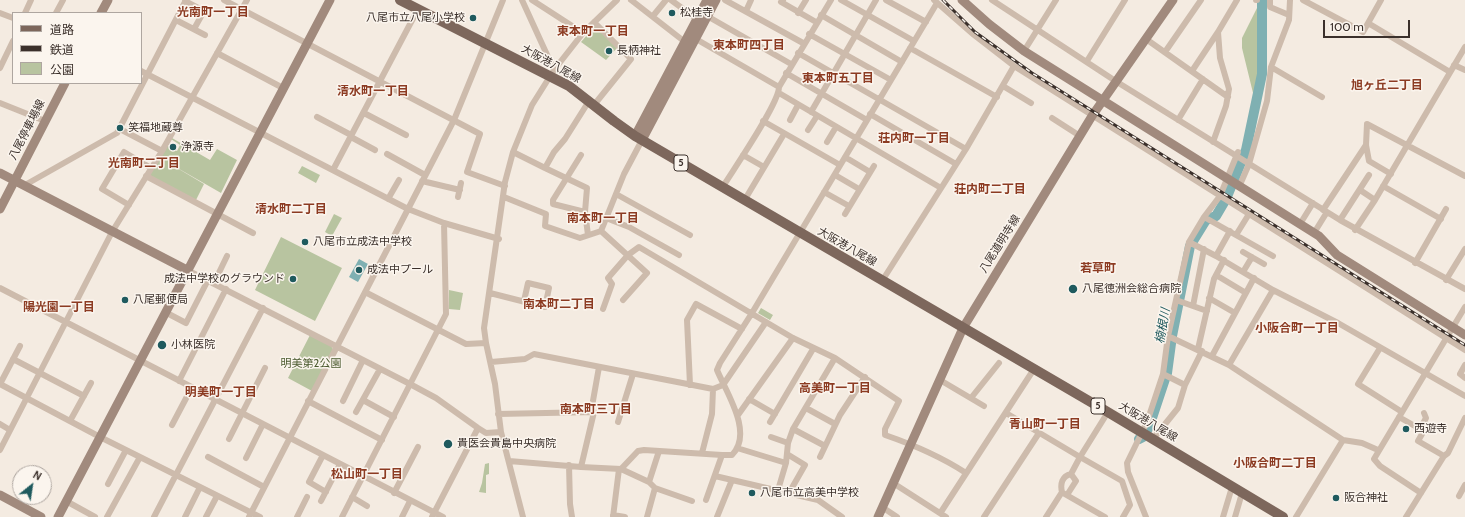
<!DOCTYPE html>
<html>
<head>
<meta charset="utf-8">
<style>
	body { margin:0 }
	#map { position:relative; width:1465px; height:517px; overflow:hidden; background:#f4ebe1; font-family:Cabin,"Noto Sans JP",sans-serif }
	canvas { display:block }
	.legend { position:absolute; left:12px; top:12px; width:130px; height:72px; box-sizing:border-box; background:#fbf5ee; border:1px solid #aea6a0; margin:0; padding:5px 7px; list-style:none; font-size:12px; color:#3b302b }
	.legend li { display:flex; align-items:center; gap:8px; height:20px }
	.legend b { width:20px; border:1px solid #aea6a0 }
	.north { position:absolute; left:12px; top:465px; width:40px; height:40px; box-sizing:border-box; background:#fbf5ee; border:1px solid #aea6a0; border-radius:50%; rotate:30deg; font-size:11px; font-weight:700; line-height:16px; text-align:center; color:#3b302b }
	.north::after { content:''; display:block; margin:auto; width:14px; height:18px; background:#1f5a5e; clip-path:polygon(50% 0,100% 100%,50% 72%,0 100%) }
	.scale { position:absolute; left:1323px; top:20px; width:87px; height:18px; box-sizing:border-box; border:2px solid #3b302b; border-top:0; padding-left:5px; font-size:12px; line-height:14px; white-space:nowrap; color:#3b302b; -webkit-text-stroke:3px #fbf5ee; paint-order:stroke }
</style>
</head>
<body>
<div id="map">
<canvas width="1465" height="517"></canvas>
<ul class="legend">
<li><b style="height:5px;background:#7d675c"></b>道路</li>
<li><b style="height:5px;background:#3b302b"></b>鉄道</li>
<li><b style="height:11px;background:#b8c4a0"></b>公園</li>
</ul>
<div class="north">N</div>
<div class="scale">100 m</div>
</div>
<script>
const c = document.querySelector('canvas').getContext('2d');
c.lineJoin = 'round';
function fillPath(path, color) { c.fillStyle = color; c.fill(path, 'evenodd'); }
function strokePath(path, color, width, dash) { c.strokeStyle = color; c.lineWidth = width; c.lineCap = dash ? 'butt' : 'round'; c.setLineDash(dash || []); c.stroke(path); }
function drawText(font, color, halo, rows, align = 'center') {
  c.font = font + ' Cabin,"Noto Sans JP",sans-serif'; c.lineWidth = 3; c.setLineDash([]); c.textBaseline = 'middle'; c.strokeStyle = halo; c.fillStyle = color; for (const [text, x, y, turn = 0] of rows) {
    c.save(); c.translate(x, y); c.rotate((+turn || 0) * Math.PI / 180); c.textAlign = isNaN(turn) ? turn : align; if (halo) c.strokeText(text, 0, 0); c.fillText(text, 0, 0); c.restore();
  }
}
fillPath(new Path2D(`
	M1257,8L1258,76L1254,97L1242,48V38Z
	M595,26L618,47L606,60L581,42Z
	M172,138L210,160L217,149L237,160L221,193L167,162L204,184L196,200L149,175L166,145L177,151L180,145L171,139Z
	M302,166L320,175L316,183L298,173Z
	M1221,201L1227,205L1220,218L1212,213Z
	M334,214L342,218L332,236L325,232Z
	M281,237L342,268L315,321L255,290Z
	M449,290L463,293L460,310L449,309Z
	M761,308L773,315L770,320L758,313Z
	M310,335L331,346L333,349L312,391L288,378Z
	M489,463V474L486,475V493L479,492L482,483L485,464Z`), '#b8c4a0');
fillPath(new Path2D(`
	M359,259L368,264L358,282L349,277Z`), '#7fb0b2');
strokePath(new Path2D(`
	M1139,439L1143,437L1149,427L1167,373L1172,336L1190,246L1206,220L1216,216L1226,199L1246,150L1262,74V0`), '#7fb0b2', 10);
strokePath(new Path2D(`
	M224,0L480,134L467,172L505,186
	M522,0L554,70
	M532,0L583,33
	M631,0L685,42
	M671,0L697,19
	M725,0L803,43
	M783,0L781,2L816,22
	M841,0L914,41
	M886,0L926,22
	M934,0L974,35L1014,66L1465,350
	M992,0L1117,82L1340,220L1369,175
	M1256,0H1257
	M1270,0V7L1289,15
	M1303,0L1363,32L1381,0
	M185,1L204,11L194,29
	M746,11L751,0
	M0,13L13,18
	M25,13L31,0
	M56,13L63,0
	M798,13L806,0
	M821,15L902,62
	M653,16L666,0
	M707,16L791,64
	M176,20L205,35
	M1368,23L1450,72
	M809,34L891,80
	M696,39L779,87
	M1146,39L1228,97
	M910,48L997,97
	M1024,51L1056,0
	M1165,52L1201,0
	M217,53L283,88
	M798,53L966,149
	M1087,61L1125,0
	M1454,65L1465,70
	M1271,67L1322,97
	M0,68L13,41
	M141,71L408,209L444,223L499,239
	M1192,71L1218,32
	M786,73L867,120
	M1003,86L1031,103
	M779,93L941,188
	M0,103L45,121
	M594,105L631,59L594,22
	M811,112L876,0
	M364,113L406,135
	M870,114L956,164
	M317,117L351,135
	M1052,118L1080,136
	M790,120L798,105
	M1178,120L1203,79
	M763,121L840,165
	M120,129L162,151
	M808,130L817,116
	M351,137L375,150
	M827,142L836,127
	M1213,142L1226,106L1229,89L1220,58L1218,32L1237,0
	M513,152L545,168
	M387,154L425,175
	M581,155L553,200V204L585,212
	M743,155L764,167
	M845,157L870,172
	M333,170L418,9
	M1391,174L1369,161L1366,145L1367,124L1465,176
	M835,175L859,189
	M146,176L253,233
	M422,181L460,190
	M25,185L117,133L186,0
	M1383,186L1441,219
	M1239,187L1249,164L1267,101L1271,67L1289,20L1290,0
	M722,188C733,170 779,104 779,87L831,0
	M1360,190L1375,200
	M824,192L849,206
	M616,194L690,235
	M458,197L461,183
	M504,197L546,214L545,226L580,238L601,231L624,174L642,140
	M388,199L399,180
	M744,201L784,134
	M129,205L102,189L124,152L151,168
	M1323,210L1366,145
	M845,214L874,166
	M1204,217L1273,256
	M606,218L629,227L679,255
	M1340,220L1465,289
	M1300,224L1313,203
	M1355,230L1375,200L1465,47
	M601,231L647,273L623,300
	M1314,233L1327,212
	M588,235L585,212L587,188L545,168L554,152L565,139L589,101
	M1236,235L1249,214
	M1189,242L1216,256L1273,290L1338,323L1465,396
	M1243,252L1264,264
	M1216,256L1230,231
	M1415,263L1446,209
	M187,270L410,384L436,398L478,428L486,433L501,432
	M1243,272L1252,257
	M1216,275L1246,293
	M1446,280L1465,249
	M882,281L966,149L1014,66
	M214,283L227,256
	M0,288L443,517
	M365,292L466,344L486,343
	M490,293L545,307L549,288L528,283L524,301
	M1209,298L1235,313
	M1176,300L1207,311
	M1193,306L1204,249
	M603,309L612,284L608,278L628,255L639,247L793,338L835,358L899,401L885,429V435C914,445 940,456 966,473
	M165,312L186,323L208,280
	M1168,336L1229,365L1343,440L1362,443L1378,450
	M1380,348L1358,384L1402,412
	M1198,349L1214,279L1224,260
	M1212,356L1254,278
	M13,359L84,396
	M491,362L525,359L534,354L713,389L723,385L766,322
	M1229,365L1273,290
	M1465,365L1460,374L1465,378
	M1163,374L1185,385
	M940,380L984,406
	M179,381L226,289
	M0,384L100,437L260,517
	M0,384L20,346
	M690,385L687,320L696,304L742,329
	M971,398L999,363
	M749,399L775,414
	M363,400L394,417
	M308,401L382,440
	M343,401L363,360
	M806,408L835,424
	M356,412L380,369
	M591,412L599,367
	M1006,413L1080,457L1108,412
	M498,414L594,412L581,467L509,461
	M738,415L793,338
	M1399,417L1420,429L1422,434L1418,441L1444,456
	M70,421L91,383
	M618,422L633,374
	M770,422L813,349
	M0,424L10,430
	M172,425L192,387
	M793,429L825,446
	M1420,429L1426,418L1424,413
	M771,437L788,443L786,463L778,490
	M229,439L265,368
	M1153,439L1178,408L1185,385L1202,351
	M788,443L793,429L835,358
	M737,448L786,463
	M0,450L112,232L162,151L247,0
	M702,453L712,414L713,389
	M787,454L805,465L789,493
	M323,455L309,482L326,492
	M208,457L264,487
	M820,457L840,415L865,377
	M246,458L263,424
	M569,465L570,504L572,517
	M581,467L621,469L638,451L644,450L722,455H732C754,433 726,392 717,370L720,363L752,313L937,3
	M621,469L649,482L655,488L692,501
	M1071,474L1080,457L1122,481L1130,505L1123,517
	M715,476L818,500L842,517
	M649,482L659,451
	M893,483L946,517
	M108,484L126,450
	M394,493L418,447
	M1063,493L1105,517
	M1421,493L1380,466L1374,459L1465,307
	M1459,496L1465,485
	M352,497L367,506
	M706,500L722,455
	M66,501L95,517
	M321,501L340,464
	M882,507L897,517
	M941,512L1034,369
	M613,515L625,517
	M107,517L140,457
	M154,517L263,308
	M185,517L200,487
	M206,517L217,496
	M249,517L454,120L503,0
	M297,517L307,497
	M342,517L446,314L444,223
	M402,517L410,501
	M432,517L478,428
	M523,517L501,432L495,384L486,343L484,328L505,182L513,152L532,105L554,70L583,33L617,0
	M613,517L619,469
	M647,517L655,488
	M717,517L732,480
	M984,517L1039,433
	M1046,517L1062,492C1060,484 1062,476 1071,474L1076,481L1067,495
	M1146,517L1128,472L1127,463L1147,422L1163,374L1168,336L1189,242L1204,217L1220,196L1238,152
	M1223,517L1232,487
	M1235,517L1242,493
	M1296,517L1343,440
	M1406,517L1444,456L1448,453L1465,418`), '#cdbbac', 6);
strokePath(new Path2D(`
	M962,0L989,24L1024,51L1319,236L1337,255L1465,335
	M101,13L108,0
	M635,136L707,0
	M642,140L716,0
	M0,173L187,270
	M0,209L65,83
	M0,495L41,517
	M58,517L330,0
	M878,517L963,328L1092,116L1173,0`), '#a18a7d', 9);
strokePath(new Path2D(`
	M400,0L569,86L614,121L635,136L1101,408L1283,517`), '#7d675c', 10);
const rail = new Path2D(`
	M943,0L975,32L1032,73L1465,345`);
strokePath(rail, '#3b302b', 3);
strokePath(rail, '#fbf5ee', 1.5, [4.5]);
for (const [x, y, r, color] of [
	[672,13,4,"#1f5a5e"],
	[473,18,4,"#1f5a5e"],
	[609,51,4,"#1f5a5e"],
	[120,128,4,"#1f5a5e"],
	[173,147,4,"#1f5a5e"],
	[305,242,4,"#1f5a5e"],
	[359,270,4,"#1f5a5e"],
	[293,279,4,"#1f5a5e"],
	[1073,289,5,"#1f5a5e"],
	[125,300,4,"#1f5a5e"],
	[162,345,5,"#1f5a5e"],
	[1406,429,4,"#1f5a5e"],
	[448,444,5,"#1f5a5e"],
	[752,493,4,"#1f5a5e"],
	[1336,498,4,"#1f5a5e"]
]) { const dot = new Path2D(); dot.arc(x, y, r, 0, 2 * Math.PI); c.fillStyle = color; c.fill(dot); strokePath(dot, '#fbf5ee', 1.5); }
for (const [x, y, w] of [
	[681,163,14],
	[1098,406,14]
]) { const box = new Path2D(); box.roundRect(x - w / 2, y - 8, w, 16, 3); c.fillStyle = '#fbf5ee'; c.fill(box); strokePath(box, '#3b302b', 1); }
drawText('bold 10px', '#3b302b', null, [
	["5",681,163],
	["5",1098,406]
]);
drawText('11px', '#3b302b', '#fbf5ee', [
	["松桂寺",680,13],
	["八尾市立八尾小学校",465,18,"right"],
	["長柄神社",617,51],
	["笑福地蔵尊",128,128],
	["浄源寺",181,147],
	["八尾市立成法中学校",313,242],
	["成法中プール",367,270],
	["成法中学校のグラウンド",285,279,"right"],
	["八尾徳洲会総合病院",1082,289],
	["八尾郵便局",133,300],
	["小林医院",171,345],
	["西遊寺",1414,429],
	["貴医会貴島中央病院",457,444],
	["八尾市立高美中学校",760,493],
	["阪合神社",1344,498]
], 'left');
drawText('11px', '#3b302b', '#fbf5ee', [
	["大阪港八尾線",551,64,29],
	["八尾停車場線",27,130,-63],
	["八尾道明寺線",1000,244,-58],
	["大阪港八尾線",847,247,30],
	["大阪港八尾線",1148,422,31]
]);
drawText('11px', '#4a5a2e', '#fbf5ee', [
	["明美第2公園",311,364]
]);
drawText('bold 12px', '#8c3b22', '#fbf5ee', [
	["光南町一丁目",213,12],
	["東本町一丁目",593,31],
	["東本町四丁目",749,45],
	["東本町五丁目",838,78],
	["旭ヶ丘二丁目",1387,85],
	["清水町一丁目",373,91],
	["荘内町一丁目",914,138],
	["光南町二丁目",144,163],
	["荘内町二丁目",990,189],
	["清水町二丁目",291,209],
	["南本町一丁目",603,218],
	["若草町",1098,268],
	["南本町二丁目",559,304],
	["陽光園一丁目",59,307],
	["小阪合町一丁目",1297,328],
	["高美町一丁目",835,388],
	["明美町一丁目",221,392],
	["南本町三丁目",596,409],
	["青山町一丁目",1045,424],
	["小阪合町二丁目",1275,463],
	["松山町一丁目",367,474]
]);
drawText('italic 12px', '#1f5a5e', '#fbf5ee', [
	["楠根川",1163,326,-80]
]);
</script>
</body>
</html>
